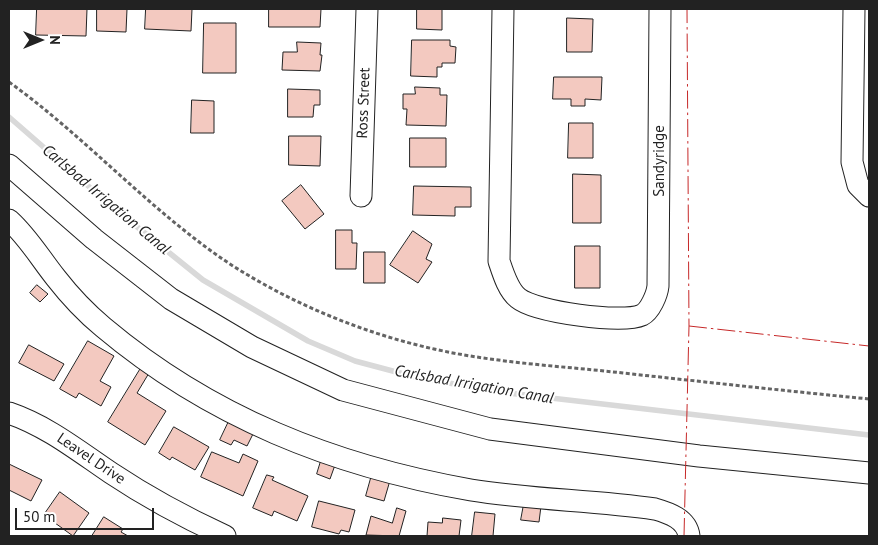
<!DOCTYPE html>
<html>
<head>
<meta charset="utf-8">
<style>
	body { margin:0 }
	#map { position:relative; width:878px; height:545px; overflow:hidden; background:#fff; font-family:"PT Sans",sans-serif }
	canvas { display:block }
	.frame { position:absolute; inset:0; border:10px solid #222; pointer-events:none }
	.north { position:absolute; left:15px; top:15px; width:50px; height:50px; -webkit-text-stroke:4px #fff; paint-order:stroke; rotate:90deg; font-size:14px; font-weight:700; line-height:20px; text-align:center; color:#222 }
	.north::after { content:''; display:block; margin:auto; width:18px; height:22px; background:#222; clip-path:polygon(50% 0,100% 100%,50% 72%,0 100%) }
	.scale { position:absolute; left:15px; top:508px; width:139px; height:22px; box-sizing:border-box; border:2px solid #222; border-top:0; padding-left:6px; font-size:15px; line-height:18px; white-space:nowrap; color:#222; -webkit-text-stroke:4px #fff; paint-order:stroke }
</style>
</head>
<body>
<div id="map">
<canvas width="878" height="545"></canvas>
<div class="frame"></div>
<div class="north">N</div>
<div class="scale">50 m</div>
</div>
<script>
const c = document.querySelector('canvas').getContext('2d');
c.lineJoin = 'round';
function strokePath(path, color, width, dash) { c.strokeStyle = color; c.lineWidth = width; c.lineCap = dash ? 'butt' : 'round'; c.setLineDash(dash || []); c.stroke(path); }
function fillPath(path, color) { c.fillStyle = color; c.fill(path, 'evenodd'); }
function drawText(font, color, halo, rows, align = 'center') {
  c.font = font + ' "PT Sans",sans-serif'; c.lineWidth = 4; c.setLineDash([]); c.textBaseline = 'middle'; c.strokeStyle = halo; c.fillStyle = color; for (const [text, x, y, turn = 0] of rows) {
    c.save(); c.translate(x, y); c.rotate((+turn || 0) * Math.PI / 180); c.textAlign = isNaN(turn) ? turn : align; if (halo) c.strokeText(text, 0, 0); c.fillText(text, 0, 0); c.restore();
  }
}
strokePath(new Path2D(`
	M9,117L110,205L203,280L308,341L355,361L419,378L508,393L869,435`), '#d9d9d9', 5.5);
const building = new Path2D(`
	M37,9H87L86,36L36,35Z
	M97,9H127L126,32L97,31Z
	M146,9H192L191,31L145,29Z
	M269,9H321L320,27H269Z
	M417,9H442V30L417,29Z
	M567,18L593,19L592,52H567Z
	M204,23H236V73H203Z
	M412,40H450V46L456,47L455,63H442V67H437V77L411,76Z
	M297,42L321,43L320,55H322L320,71L282,70L283,52H297Z
	M554,77H602L601,100L585,99V106H571V99H553Z
	M415,87L440,88V95H447L446,126L406,125L407,109H403V94H415Z
	M288,89L320,90V105H314L313,117H288Z
	M192,100L214,101V133H191Z
	M569,123H593V158H568Z
	M289,136H321L320,166L289,165Z
	M410,138H446V167H410Z
	M573,174L601,175V223H573Z
	M301,185L324,214L305,229L282,201Z
	M414,186L471,187V207H455V216L413,215Z
	M336,230H352V243H357L356,269H336Z
	M413,231L432,244L426,259L432,262L418,283L390,265Z
	M575,246H600V288H575Z
	M364,252H385V283H364Z
	M37,285L48,294L40,302L30,293Z
	M88,341L114,356L100,381L111,387L101,406L79,393L76,398L60,389Z
	M29,345L64,364L54,381L19,363Z
	M141,368L149,373L137,393L166,411L145,445L108,422Z
	M230,419L255,430L247,446L234,440L231,445L220,440Z
	M174,427L209,447L195,470L172,457L170,460L159,453Z
	M212,452L239,463L243,454L258,461L243,496L201,477Z
	M321,461L335,465L330,479L317,474Z
	M9,464L42,480L31,501L9,490Z
	M373,471L391,477L384,501L366,496Z
	M267,475L274,477L272,480L308,496L297,521L274,511L272,516L253,508Z
	M60,492L89,513L73,536L44,515Z
	M319,501L355,510L349,532L341,530L339,534L312,527Z
	M524,504L541,506L539,522L521,520Z
	M397,508L406,511L399,536L366,535L371,516L392,523Z
	M475,512L495,514L493,536H472Z
	M104,517L123,529L121,532L128,536H92Z
	M443,518L461,520L459,536H427L428,522L442,523Z`);
fillPath(building, '#f3c9c0');
strokePath(building, '#222', 1);
const minor = new Path2D(`
	M503,9L499,261C503,273 508,290 518,298C535,312 622,324 642,315C650,311 657,295 658,286L660,9
	M854,9L852,162L858,185L869,196
	M9,165L94,239L171,299L252,347L343,390L490,429L699,456L869,473
	M361,196L367,9
	M9,220C28,237 40,258 56,278C70,296 85,312 103,327C210,417 334,466 471,490C532,500 594,500 655,509C669,513 687,519 689,536
	M9,413C47,426 77,450 111,473C147,497 186,518 225,536`);
strokePath(minor, '#222', 23);
strokePath(new Path2D(`
	M9,82C87,138 152,213 233,266C295,305 363,333 434,349C496,363 561,366 623,373C705,382 787,391 869,399`), '#646464', 3, [4, 2.5]);
strokePath(minor, '#fff', 21);
strokePath(new Path2D(`
	M689,326L869,346
	M684,536L689,326L687,9`), '#c62828', 1, [18, 4, 2.5, 4]);
drawText('15px', '#222', '#fff', [
	["Ross Street",364,103,-88],
	["Sandyridge",660,161,-90],
	["Leavel Drive",91,459,34]
]);
drawText('italic 16px', '#222', '#fff', [
	["Carlsbad Irrigation Canal",106,200,40],
	["Carlsbad Irrigation Canal",474,385,10]
]);
</script>
</body>
</html>
